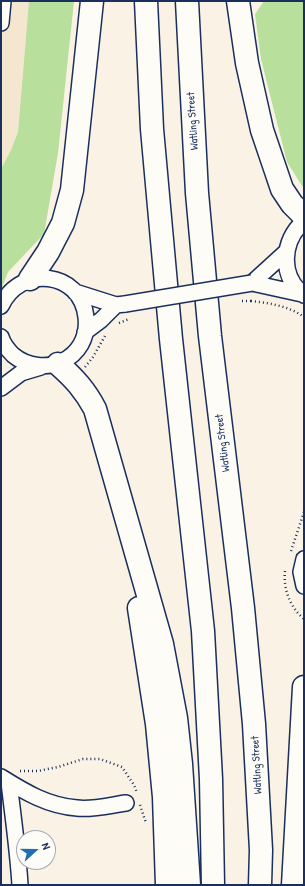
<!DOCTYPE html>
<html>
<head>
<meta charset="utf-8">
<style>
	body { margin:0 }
	#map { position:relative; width:305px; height:886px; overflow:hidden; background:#f9f2e5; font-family:"Patrick Hand",sans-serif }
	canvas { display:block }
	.frame { position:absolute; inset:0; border:2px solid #1b2f5e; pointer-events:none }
	.north { position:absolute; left:16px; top:830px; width:40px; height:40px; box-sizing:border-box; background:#fdfcf7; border:1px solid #a3aaba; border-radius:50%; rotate:69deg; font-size:11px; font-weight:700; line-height:16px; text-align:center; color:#1b2f5e }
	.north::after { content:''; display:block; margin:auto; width:14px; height:18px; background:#1f6fb2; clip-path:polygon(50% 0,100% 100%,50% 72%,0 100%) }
</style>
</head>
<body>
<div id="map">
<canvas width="305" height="886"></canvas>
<div class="frame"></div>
<div class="north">N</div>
</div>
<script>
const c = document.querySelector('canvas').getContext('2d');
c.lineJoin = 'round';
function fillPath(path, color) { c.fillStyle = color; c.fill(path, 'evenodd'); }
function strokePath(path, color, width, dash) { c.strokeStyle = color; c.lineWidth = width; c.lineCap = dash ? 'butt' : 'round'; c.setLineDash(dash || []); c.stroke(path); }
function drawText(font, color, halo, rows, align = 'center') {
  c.font = font + ' "Patrick Hand",sans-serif'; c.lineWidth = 3; c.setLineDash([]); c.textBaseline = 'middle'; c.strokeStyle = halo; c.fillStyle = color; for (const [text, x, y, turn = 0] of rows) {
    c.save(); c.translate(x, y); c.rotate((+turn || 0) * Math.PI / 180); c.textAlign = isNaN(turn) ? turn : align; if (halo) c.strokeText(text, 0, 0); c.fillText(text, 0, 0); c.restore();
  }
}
fillPath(new Path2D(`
	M1,1H29L18,132L11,150L1,169Z`), '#f5e7cf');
fillPath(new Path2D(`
	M29,1H74L58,153L44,234L8,272L1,290V169L11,150L18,132Z
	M264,1H304V189L287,162L261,59L255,14Z`), '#b8df9b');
const minor = new Path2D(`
	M1,23L3,1
	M304,221C282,241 279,276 304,295
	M252,283L302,294
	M252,283L286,252
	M75,292L116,305L125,304
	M1,306C20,264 81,271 86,317C91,359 43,380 13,355C8,350 3,344 1,337
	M85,332L101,320L116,305
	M1,388L21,373L41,367
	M304,559L301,572L304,586
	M1,777C25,792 48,806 77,808C92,810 111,805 126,803
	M9,782C13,817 18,851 20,885`);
const highway = new Path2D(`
	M146,1L152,129L161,229L171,339L203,631L211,779L213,885
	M187,1L197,193L210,336L243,608L254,724L261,850L260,885
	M238,1L247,63L262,130L282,189L292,204L304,216
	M30,279L48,252L63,223L72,190L92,1
	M58,364C74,378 85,390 95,409L162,644L176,718L181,764L189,885
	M139,608L157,724L164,797L167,885
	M293,885L304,687`);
strokePath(minor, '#1b2f5e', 18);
strokePath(highway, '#1b2f5e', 25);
strokePath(new Path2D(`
	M251,301C269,303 289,306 304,317
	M119,323L129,319
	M85,367L93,357L105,336
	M291,551L304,512
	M285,571C283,589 290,607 304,619
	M20,771H38L58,767L83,759H100L122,767L134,785L137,793
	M140,805L146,823`), '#1b2f5e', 2.5, [1, 3]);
strokePath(minor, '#fdfcf7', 15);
strokePath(highway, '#fdfcf7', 22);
const minorBridge = new Path2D(`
	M125,304L252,283`);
strokePath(minorBridge, '#1b2f5e', 18, []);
strokePath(new Path2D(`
	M242,301H251`), '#1b2f5e', 2.5, [1, 3]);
strokePath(minorBridge, '#fdfcf7', 15);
drawText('11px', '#1b2f5e', '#fdfcf7', [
	["Watling Street",193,121,-94],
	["Watling Street",223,443,-97],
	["Watling Street",257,765,-93]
]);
</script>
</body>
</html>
